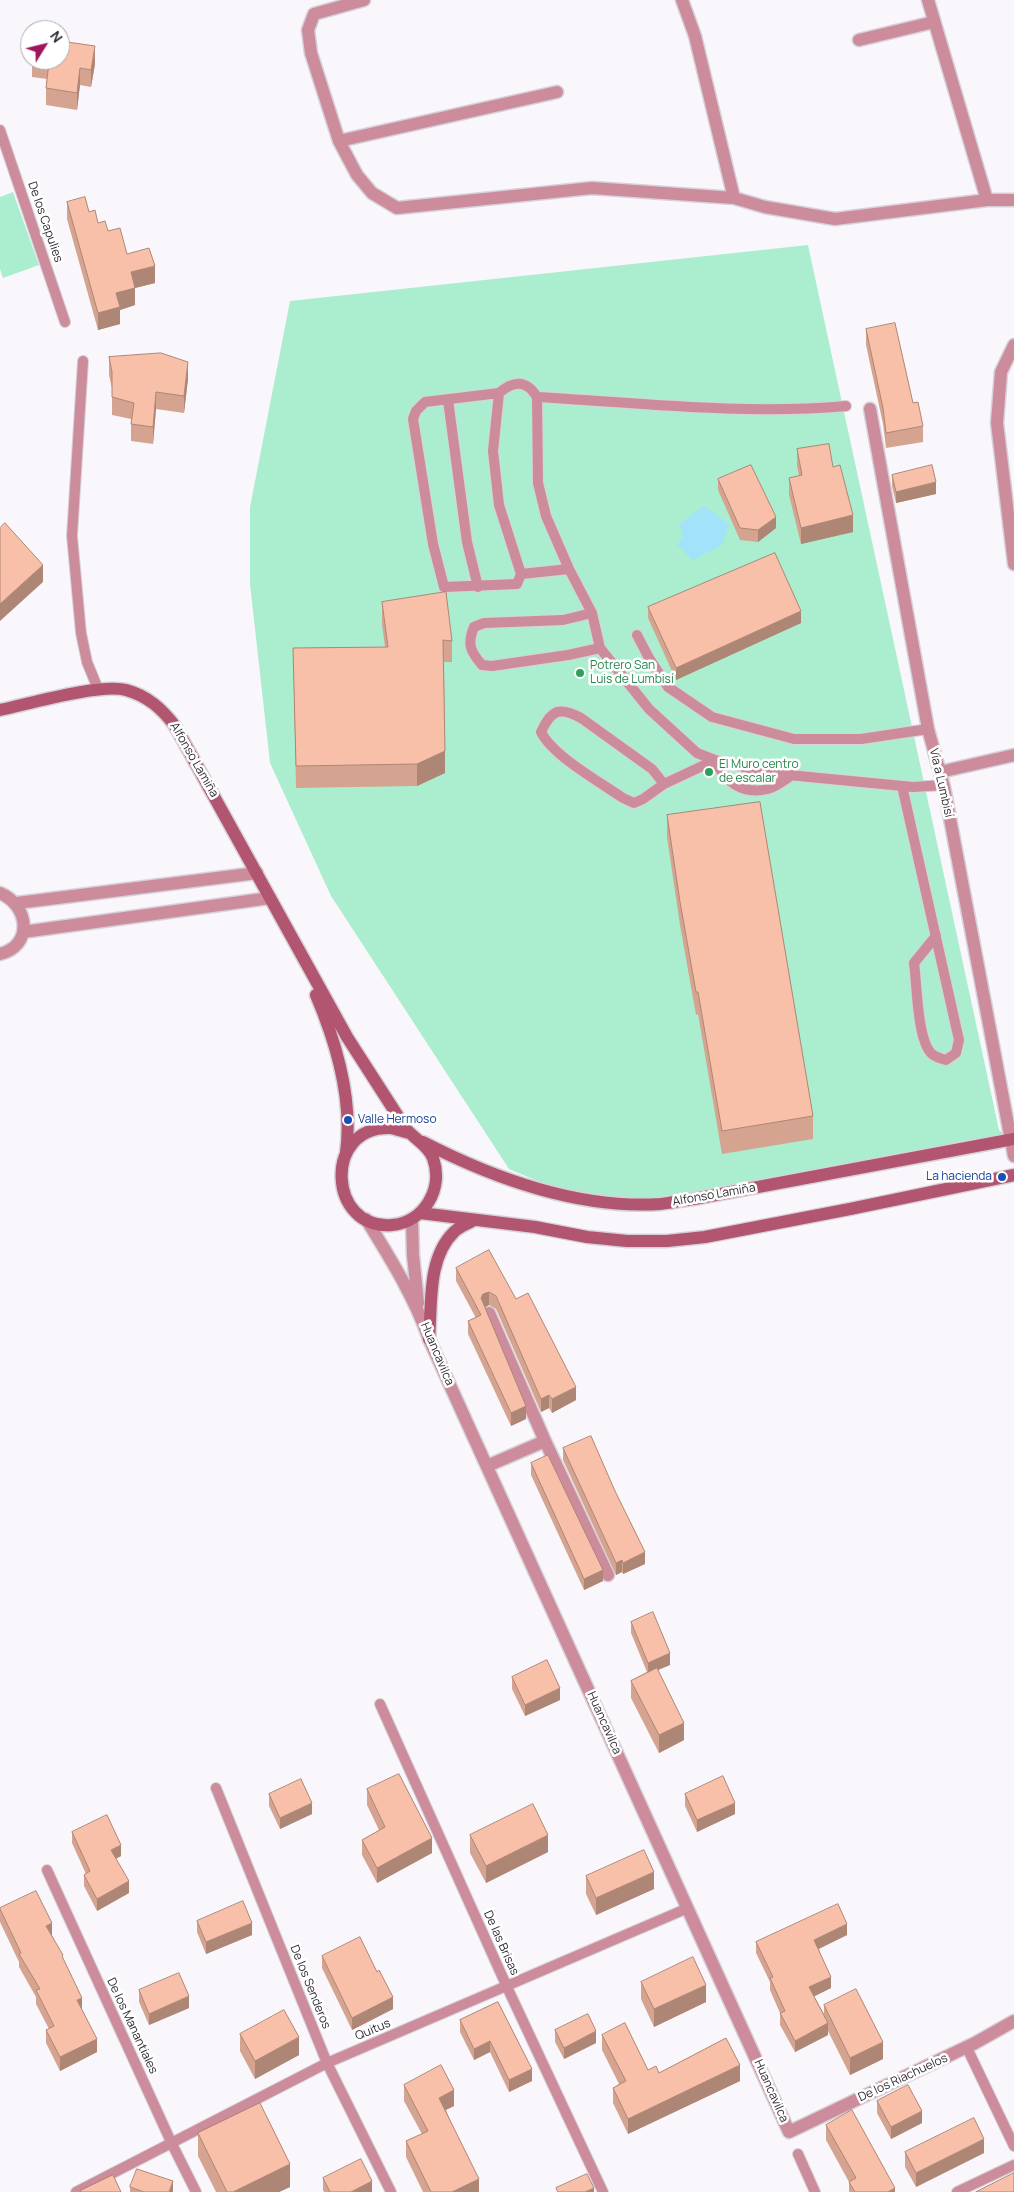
<!DOCTYPE html>
<html>
<head>
<meta charset="utf-8">
<style>
	body { margin:0 }
	#map { position:relative; width:1014px; height:2192px; overflow:hidden; background:#faf7fc; font-family:Manrope,sans-serif }
	canvas { display:block }
	.north { position:absolute; left:20px; top:20px; width:50px; height:50px; box-sizing:border-box; background:#fff; border:1px solid #acaaae; border-radius:50%; rotate:54deg; font-size:14px; font-weight:700; line-height:20px; text-align:center; color:#302b34 }
	.north::after { content:''; display:block; margin:auto; width:18px; height:22px; background:#a1155e; clip-path:polygon(50% 0,100% 100%,50% 72%,0 100%) }
</style>
</head>
<body>
<div id="map">
<canvas width="1014" height="2192"></canvas>
<div class="north">N</div>
</div>
<script>
const c = document.querySelector('canvas').getContext('2d');
c.lineJoin = 'round';
function fillPath(path, color) { c.fillStyle = color; c.fill(path, 'evenodd'); }
function strokePath(path, color, width, dash) { c.strokeStyle = color; c.lineWidth = width; c.lineCap = dash ? 'butt' : 'round'; c.setLineDash(dash || []); c.stroke(path); }
function drawText(font, color, halo, rows, align = 'center') {
  c.font = font + ' Manrope,sans-serif'; c.lineWidth = 5; c.setLineDash([]); c.textBaseline = 'middle'; c.strokeStyle = halo; c.fillStyle = color; for (const [text, x, y, turn = 0] of rows) {
    c.save(); c.translate(x, y); c.rotate((+turn || 0) * Math.PI / 180); c.textAlign = isNaN(turn) ? turn : align; if (halo) c.strokeText(text, 0, 0); c.fillText(text, 0, 0); c.restore();
  }
}
fillPath(new Path2D(`
	M13,192L39,265L3,278L0,269V197Z
	M808,245L999,1130L1010,1140L659,1204L571,1195L509,1169L331,896L270,763L250,584V507L290,301Z`), '#abeecf');
fillPath(new Path2D(`
	M704,506L729,524L722,545L693,560L677,545L683,536L679,524Z`), '#a2e3fa');
const lane = new Path2D(`
	M0,130L65,322
	M83,361L72,536L81,633L87,662L98,689
	M499,393L425,402L416,411L413,419L433,544L444,587L517,584L521,574L499,505L493,451L499,393C513,381 526,379 537,397L538,483L546,516L569,569L592,613L600,648L649,709L697,753L715,760L768,773L913,787L944,785
	M537,397C640,403 743,415 846,406
	M448,400L467,542L478,587
	M521,574L569,569
	M592,613L563,620L484,623L474,627C467,644 470,651 482,665L492,666L568,655L600,648
	M637,635L649,658L668,687L712,717L794,739H861L928,729
	M664,784L652,769L581,718C559,706 551,710 541,732C553,756 600,782 623,798L634,803L643,799L664,784L715,760C725,782 742,795 768,789C776,787 785,780 792,775
	M902,786L959,1040L956,1053L946,1060C942,1059 936,1057 932,1054C917,1041 917,983 914,963L936,936
	M380,1704L507,1987L603,2192
	M216,1788L327,2063L391,2192
	M47,1870L172,2144L196,2192
	M967,2048L1014,2146
	M798,2154L815,2192
	M76,2192L327,2063L688,1908
	M957,2192L1014,2165`);
const street = new Path2D(`
	M364,0L314,14L308,30L311,53L339,141L357,175L372,193L397,208L592,188L734,198L765,207L835,219L987,200H1014
	M682,0L695,36L734,198
	M928,0L987,200
	M859,40L934,22
	M339,141L557,92
	M1014,345L1001,372L997,423L1014,564
	M870,409L928,729L944,787L1014,1156
	M940,772L1014,755
	M0,893C30,906 33,946 0,954
	M17,903L257,873
	M23,932L270,898
	M366,1219C390,1258 414,1296 429,1339L789,2132L975,2043L1014,2021
	M412,1219L413,1255L418,1303
	M489,1313L545,1441
	M487,1466L545,1441L608,1575`);
const secondary = new Path2D(`
	M0,710C28,704 101,683 126,690C148,696 162,709 175,726L347,1037L401,1121C404,1125 406,1130 410,1133C418,1141 428,1146 433,1158C444,1189 424,1222 392,1225C328,1231 322,1125 391,1128C397,1129 404,1132 410,1133
	M316,995C336,1042 353,1101 346,1153
	M423,1142C493,1178 579,1209 660,1204C671,1203 682,1200 694,1199L1014,1139
	M420,1213L535,1227L587,1237L627,1241H667L705,1237L850,1209L1014,1175
	M429,1339C432,1305 427,1258 454,1232C460,1226 468,1224 474,1220`);
strokePath(lane, '#d6d2d8', 12);
strokePath(street, '#d6d2d8', 15);
strokePath(secondary, '#d6d2d8', 15);
strokePath(lane, '#cc8c9c', 10);
strokePath(street, '#cc8c9c', 12);
strokePath(secondary, '#b15570', 12);
fillPath(new Path2D(`
	M32,60H60L95,64L91,87L80,85L77,110L46,105V88L47,79L32,77Z
	M67,202L89,212L98,223L108,231L127,254L155,283L135,288V305L120,310V324L98,330L67,219Z
	M866,329L923,426V442L886,448L883,424L866,345Z
	M109,357L188,379L184,413L156,409L153,444L131,441V419L112,415V388L109,375Z
	M797,449L833,467L853,532L801,544L789,495V478L799,476L797,465Z
	M892,475L936,494L896,503L892,486Z
	M718,479L776,528L758,542L740,540L718,490Z
	M382,602L452,641V662H444L445,773L417,786L296,788L293,648L385,647L382,624Z
	M648,607L801,623L676,680L648,618Z
	M667,815L813,1116V1139L722,1154L698,1014L696,1015L680,925L667,837Z
	M456,1268L516,1299L576,1400L552,1413L549,1408L541,1412L496,1309L489,1305L485,1307L526,1419L511,1426L468,1334V1321L476,1318L456,1281Z
	M563,1448L645,1564L623,1574L622,1572L616,1575L563,1460Z
	M531,1463L603,1581L584,1590L531,1475Z
	M631,1622L670,1665L658,1670L684,1740L659,1753L631,1698V1681L647,1672L631,1633Z
	M512,1677L560,1700L525,1716L512,1689Z
	M367,1789L432,1853L377,1883L362,1855V1840L379,1830L367,1805Z
	M269,1794L312,1814L280,1829L269,1806Z
	M685,1794L735,1814L697,1832L685,1806Z
	M72,1832L121,1856L116,1859L129,1893L97,1911L84,1886V1875L86,1874L72,1843Z
	M470,1835L548,1852L486,1883L470,1853Z
	M586,1876L654,1889L596,1915L586,1894Z
	M0,1908L52,1935L63,1959L97,2052L60,2071L46,2043V2030L49,2029L36,2004V1997L19,1967V1962L0,1922Z
	M197,1921L252,1935L206,1954L197,1932Z
	M847,1935L819,1949L831,1988L814,1996L824,2014V2005L883,2059L850,2075L828,2031V2035L795,2052L780,2025V2013L770,1990V1982L756,1953V1942Z
	M322,1956L393,2009L352,2030L322,1968Z
	M641,1982L706,2002L654,2027L641,1999Z
	M139,1990L189,2008L149,2025L139,2002Z
	M498,2002L532,2081L509,2092L490,2052L474,2060L460,2032V2020Z
	M555,2030L596,2043L564,2059L555,2042Z
	M240,2034L299,2055L255,2079L240,2051Z
	M602,2035L648,2070L659,2073L740,2081L628,2134L613,2103V2088L619,2084L602,2050Z
	M404,2085L454,2106L446,2110L479,2192H423L406,2157V2141L422,2134L404,2101Z
	M877,2101L922,2123L891,2139L877,2113Z
	M826,2125L895,2192H849V2182L826,2140Z
	M198,2133L290,2187L279,2192H216L198,2156Z
	M905,2152L984,2153L916,2187L905,2167Z
	M323,2178L372,2192H324L323,2190Z
	M130,2187L173,2192H130Z`), '#d5a491');
fillPath(new Path2D(`
	M95,46V64L91,87V70Z
	M80,68V85L77,110V93Z
	M155,266V283L135,288V305L120,310V324L98,330V313L116,293L131,272Z
	M188,362V379L184,413V396Z
	M156,392V409L153,444V427Z
	M936,482V494L896,503V492Z
	M853,515V532L801,544V528Z
	M776,517V528L758,542V530Z
	M43,565V582L0,621V604Z
	M801,611V623L676,680V668Z
	M445,751V773L417,786V764Z
	M489,1292V1305L483,1308L481,1298L483,1294Z
	M576,1387V1400L552,1413V1399Z
	M549,1395V1408L541,1412V1399Z
	M526,1406V1419L511,1426V1413Z
	M645,1552V1564L623,1574V1563Z
	M622,1560V1572L616,1575V1563Z
	M603,1570V1581L584,1590V1579Z
	M670,1653V1665L648,1674V1663Z
	M560,1688V1700L525,1716V1705Z
	M684,1723V1740L659,1753V1735Z
	M312,1803V1814L280,1829V1818Z
	M735,1803V1814L697,1832V1820Z
	M548,1835V1852L486,1883V1866Z
	M432,1838V1853L377,1883V1868Z
	M121,1845V1856L111,1861V1850Z
	M654,1872V1889L596,1915V1898Z
	M129,1881V1893L97,1911V1899Z
	M52,1923V1937L46,1926Z
	M252,1923V1935L206,1954V1942Z
	M847,1924V1935L814,1951V1940Z
	M831,1977V1988L809,1999V1987Z
	M706,1985V2002L654,2027V2009Z
	M189,1996V2008L149,2025V2014Z
	M393,1997V2009L352,2030V2018Z
	M82,1998V2011L77,2000Z
	M828,2023V2035L795,2052V2041Z
	M596,2031V2043L564,2059V2048Z
	M299,2037V2055L255,2079V2061Z
	M97,2039V2052L60,2071V2057Z
	M490,2041V2052L474,2060V2049Z
	M883,2042V2059L850,2075V2058Z
	M740,2065V2081L628,2134V2119Z
	M532,2069V2081L509,2092V2080Z
	M454,2090V2106L439,2113V2098Z
	M922,2111V2123L891,2139V2127Z
	M984,2139V2153L916,2187V2173Z
	M290,2164V2187L279,2192H233Z
	M479,2179V2192H452Z
	M173,2181V2192H169Z
	M372,2181V2192H351Z
	M594,2188V2192H585Z
	M895,2188V2192H888Z`), '#ae8676');
const building = new Path2D(`
	M60,41L95,46L91,70L80,68L77,93L46,88L49,62L35,60H60Z
	M85,197L89,212L95,210L98,223L105,221L108,231L120,228L127,254L149,248L155,266L131,272L135,288L116,293L120,307L98,313L67,202Z
	M895,323L913,403L918,402L923,426L886,433L883,408L866,329Z
	M161,353L188,362L184,396L156,392L153,427L131,424L134,403L112,397V372L109,357Z
	M829,444L833,467L840,465L853,515L801,528L789,478L802,475L797,449Z
	M751,465L776,517L758,530L740,528L718,479Z
	M932,465L936,482L896,492L892,475Z
	M5,523L43,565L0,604V528Z
	M775,553L801,611L676,668L648,607Z
	M446,592L452,641L443,640L445,751L417,764L296,766L293,648L388,647L382,602Z
	M760,802L813,1116L722,1131L698,992H696L680,902L667,815Z
	M489,1250L516,1299L528,1293L576,1387L552,1399L549,1395L541,1399L496,1296L489,1292L483,1294L481,1298L526,1406L511,1413L468,1321L481,1315L456,1268Z
	M591,1436L615,1491L645,1552L623,1563L622,1560L616,1563L563,1448Z
	M548,1455L603,1570L584,1579L531,1463Z
	M653,1612L670,1653L648,1663L631,1622Z
	M547,1660L560,1688L525,1705L512,1677Z
	M657,1668L684,1723L659,1735L631,1681Z
	M399,1774L432,1838L377,1868L362,1840L385,1827L367,1789Z
	M723,1776L735,1803L697,1820L685,1794Z
	M301,1779L312,1803L280,1818L269,1794Z
	M533,1804L548,1835L486,1866L470,1835Z
	M107,1815L121,1845L111,1850L129,1881L97,1899L84,1875L90,1871L72,1832Z
	M644,1850L654,1872L596,1898L586,1876Z
	M36,1891L52,1923L46,1926L63,1955L62,1956L82,1998L77,2000L97,2039L60,2057L46,2030L54,2026L36,1990L40,1989L19,1954L21,1953L0,1909V1908Z
	M243,1901L252,1923L206,1942L197,1921Z
	M838,1904L847,1924L814,1940L831,1977L809,1987L828,2023L795,2041L780,2013L785,2011L770,1978L773,1977L756,1942Z
	M360,1937L377,1972L379,1970L393,1997L352,2018L322,1956Z
	M693,1957L706,1985L654,2009L641,1982Z
	M179,1973L189,1996L149,2014L139,1990Z
	M856,1989L883,2042L850,2058L824,2005Z
	M498,2002L532,2069L509,2080L490,2041L474,2049L460,2020Z
	M284,2010L299,2037L255,2061L240,2034Z
	M588,2014L596,2031L564,2048L555,2030Z
	M625,2023L648,2070L656,2066L659,2073L726,2038L740,2065L628,2119L613,2088L626,2081L602,2035Z
	M441,2065L454,2090L439,2098L479,2179L452,2192H431L406,2141L428,2131L404,2085Z
	M908,2085L922,2111L891,2127L877,2101Z
	M260,2103L290,2164L233,2192H227L198,2133Z
	M852,2110L895,2188L888,2192H855L849,2182L856,2178L826,2125Z
	M974,2118L984,2139L916,2173L905,2152Z
	M361,2159L372,2181L351,2192H330L323,2178Z
	M137,2169L173,2181L169,2192H144L130,2187Z
	M1014,2173V2192H976Z
	M587,2174L594,2188L585,2192H558L556,2188Z
	M113,2175L121,2192H81L80,2191Z`);
fillPath(building, '#f8bfa9');
strokePath(building, '#ae8676', 1);
for (const [x, y, r, color] of [
	[580,673,5,"#2e9e5b"],
	[709,772,5,"#2e9e5b"],
	[348,1120,5,"#1a4fb4"],
	[1002,1177,5,"#1a4fb4"]
]) { const dot = new Path2D(); dot.arc(x, y, r, 0, 2 * Math.PI); c.fillStyle = color; c.fill(dot); strokePath(dot, '#fff', 2); }
drawText('12px', '#302b34', '#fff', [
	["De los Capulies",45,222,71],
	["Alfonso Lamiña",194,760,60],
	["Vía a Lumbisí",941,783,77],
	["Alfonso Lamiña",714,1195,-10],
	["Huancavilca",437,1354,67],
	["Huancavilca",604,1723,66],
	["De las Brisas",501,1943,66],
	["De los Senderos",310,1987,68],
	["De los Manantiales",132,2026,65],
	["Quitus",373,2030,-23],
	["De los Riachuelos",903,2078,-25],
	["Huancavilca",771,2091,66]
]);
drawText('12px', '#27864d', '#fff', [
	["Potrero San",590,666],
	["Luis de Lumbisí",590,680],
	["El Muro centro",719,765],
	["de escalar",719,779]
], 'left');
drawText('12px', '#164399', '#fff', [
	["Valle Hermoso",358,1120],
	["La hacienda",992,1177,"right"]
], 'left');
</script>
</body>
</html>
